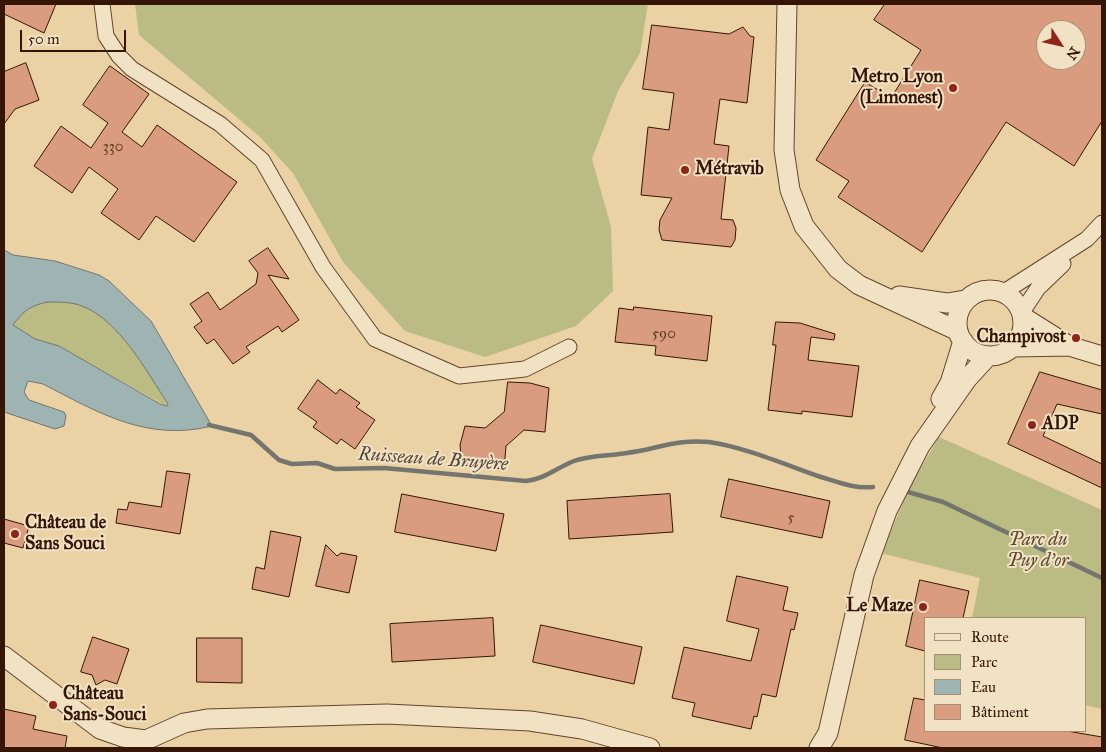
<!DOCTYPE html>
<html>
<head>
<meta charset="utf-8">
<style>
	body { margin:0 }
	#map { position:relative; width:1106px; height:752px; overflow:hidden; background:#ebd2a4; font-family:"IM FELL Great Primer",serif }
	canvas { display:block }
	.frame { position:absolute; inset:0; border:5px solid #351606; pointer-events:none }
	.legend { position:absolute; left:924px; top:617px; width:162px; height:115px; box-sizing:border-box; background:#f2e2c4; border:1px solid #a69078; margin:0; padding:6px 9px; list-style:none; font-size:15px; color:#351606 }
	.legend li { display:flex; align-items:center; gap:10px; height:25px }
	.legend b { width:25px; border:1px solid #a69078 }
	.north { position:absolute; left:1036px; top:20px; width:50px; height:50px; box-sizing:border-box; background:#f2e2c4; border:1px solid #a69078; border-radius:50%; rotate:125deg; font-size:14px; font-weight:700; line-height:20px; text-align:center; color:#351606 }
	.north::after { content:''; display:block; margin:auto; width:18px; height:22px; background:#8f2418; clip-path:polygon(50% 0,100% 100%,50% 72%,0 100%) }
	.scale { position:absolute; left:20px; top:30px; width:106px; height:22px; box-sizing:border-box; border:2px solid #351606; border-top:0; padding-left:6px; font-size:15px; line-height:18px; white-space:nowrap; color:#351606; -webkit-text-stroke:4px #f2e2c4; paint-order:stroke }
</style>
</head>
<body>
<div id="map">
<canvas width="1106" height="752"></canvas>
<div class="frame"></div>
<ul class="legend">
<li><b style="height:6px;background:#f2e2c4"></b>Route</li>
<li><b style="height:14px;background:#bbbb84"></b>Parc</li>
<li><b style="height:14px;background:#9eb4b3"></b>Eau</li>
<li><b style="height:14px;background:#d99c7e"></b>Bâtiment</li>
</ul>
<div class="north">N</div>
<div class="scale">50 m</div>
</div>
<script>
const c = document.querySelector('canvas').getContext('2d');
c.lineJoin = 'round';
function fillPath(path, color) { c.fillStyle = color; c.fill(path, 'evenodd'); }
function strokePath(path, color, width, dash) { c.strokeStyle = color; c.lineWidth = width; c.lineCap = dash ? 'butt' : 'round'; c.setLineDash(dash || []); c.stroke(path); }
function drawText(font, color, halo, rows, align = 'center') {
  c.font = font + ' "IM FELL Great Primer",serif'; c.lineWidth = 4; c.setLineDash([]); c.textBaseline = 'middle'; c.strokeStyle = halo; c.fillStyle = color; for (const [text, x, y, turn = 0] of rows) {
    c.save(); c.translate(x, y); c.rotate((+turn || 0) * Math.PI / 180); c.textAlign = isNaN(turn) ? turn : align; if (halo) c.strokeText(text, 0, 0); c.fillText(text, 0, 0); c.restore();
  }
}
fillPath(new Path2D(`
	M135,4H648L640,53L618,91L592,159L611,227L613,291L576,326L485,357L405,331L343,262L293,173L259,136L139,35Z
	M48,302C59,302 72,302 82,306C120,321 148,372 168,404L166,406L59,346L35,339L12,325C24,311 30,305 48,302Z
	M939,437L1102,510V709L1085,705V618H972L980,578L881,553L911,485Z`), '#bbbb84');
const water = new Path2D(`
	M4,250L13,255L55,261L99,275L109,281L151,321L212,426C147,442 99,413 43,384L28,381L24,392L29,400L64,412L66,416L64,426L55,429L4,412ZM48,302C59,302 72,302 82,306C119,320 147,372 168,404L167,406L160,404L59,346L35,339L13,325C23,311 31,305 48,302Z`);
fillPath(water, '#9eb4b3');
strokePath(water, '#74756e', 1);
strokePath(new Path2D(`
	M209,425L251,435L279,460L292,464L317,463L335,469L384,468L526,481C545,479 556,468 574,461C590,455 610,456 627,453C657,449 676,439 709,442C741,446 789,466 821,477C838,482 854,489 873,487
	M908,492L943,502L1102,578`), '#74756e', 4.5);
const building = new Path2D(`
	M4,4H56L44,33L4,14Z
	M885,4H1102V121L1074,166L1006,122L922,252L838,197L849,181L816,160L865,82L891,98L921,50L874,20ZM1046,30H1076V60H1046Z
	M652,25L729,34L743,27L750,36L754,37L747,103L720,99L714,144L729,146L721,219L733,220L736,228L735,240L731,247L662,240L659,230L660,220L672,198L641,195L648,127L669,130L674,93L643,89Z
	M26,63L39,100L15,109L4,124V72Z
	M110,66L149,94L122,132L142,147L157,125L237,182L194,242L156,216L139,240L101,213L118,189L89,167L72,193L34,166L61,126L91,148L108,123L83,105Z
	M268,248L289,279L268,275L299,320L282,332L278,326L246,347L250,352L233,364L214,339L207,344L194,327L202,321L190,304L208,292L220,310L256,284L258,273L249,261Z
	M634,307L712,316L707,361L655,355L656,346L615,342L619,308L633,310Z
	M776,322L800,323L835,334L834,340L811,337L808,360L859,366L852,417L802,411V414L768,410L776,345H773Z
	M1040,372L1102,390V414L1057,404L1043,436L1102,464V488L1008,444Z
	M318,380L336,394L340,389L360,403L356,407L375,420L355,449L341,439L337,444L313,427L317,422L298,409Z
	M508,382L530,383L549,388L545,432L524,430L506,446L504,469L462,465L460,445L465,426L485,428L504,412Z
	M167,471L190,474L180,534L116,523L118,509L127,510L129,502L161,507Z
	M729,479L830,501L822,538L721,517Z
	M402,494L504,514L496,551L395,532Z
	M670,494L673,532L569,539L567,501Z
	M4,519L29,526L23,548L4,543Z
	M271,531L301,537L289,597L252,589L256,567L264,569Z
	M326,545L337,556L341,553L357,556L349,593L316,586Z
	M737,576L788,587L783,610L798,613L794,630L791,629L776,697L762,694L757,717L754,716L751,729L692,716L695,703L672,698L684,647L751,661L759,629L727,621Z
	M920,580L969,591L963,618H925V651L906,646Z
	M493,618L495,656L392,662L390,624Z
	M541,625L642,647L634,684L533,662Z
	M93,637L129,649L117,684L105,680L96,685L92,675L81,672Z
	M197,638H242V683L197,682Z
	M914,698L925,700V731H1067L1102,737V748H943L905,740Z
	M4,709L36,716L33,729L67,736L65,748H4Z`);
fillPath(building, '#d99c7e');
strokePath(building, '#351606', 1);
const minor = new Path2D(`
	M102,4L106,36L119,56L132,69L220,124L262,160L323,267L375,339L459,376L525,369L569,347
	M1004,292L1087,239L1102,223
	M1022,312L1038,288L1063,264`);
const tertiary = new Path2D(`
	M787,4L784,150L790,190L804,226L838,269L859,285L958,331
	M957 323a33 33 0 1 1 66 0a33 33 0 1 1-66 0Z
	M899,296L947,303L965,300
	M1023,317L1069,346L1102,356
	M1013,347L1069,346
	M941,399L950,383L963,341
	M4,656L100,729L123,737L146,740L184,723L207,719L387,714L530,721L582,729L650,748
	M819,748L828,733L864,575L887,511L920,446L967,379L988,356`);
strokePath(minor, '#62452e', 17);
strokePath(tertiary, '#62452e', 21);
strokePath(minor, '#f2e2c4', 15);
strokePath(tertiary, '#f2e2c4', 19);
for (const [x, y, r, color] of [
	[953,88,5,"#8f2418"],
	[685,170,5,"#8f2418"],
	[1076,338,5,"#8f2418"],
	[1032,425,5,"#8f2418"],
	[15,534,5,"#8f2418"],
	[923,607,5,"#8f2418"],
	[53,705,5,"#8f2418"]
]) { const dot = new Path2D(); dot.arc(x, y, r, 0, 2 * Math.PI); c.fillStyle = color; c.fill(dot); strokePath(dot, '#f2e2c4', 2); }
drawText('15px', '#5e3824', null, [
	["330",113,147],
	["590",664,334],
	["5",791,518]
]);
drawText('bold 18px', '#351606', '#f2e2c4', [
	["Metro Lyon",943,78,"right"],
	["(Limonest)",943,99,"right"],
	["Métravib",695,170],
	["Champivost",1066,338,"right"],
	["ADP",1042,425],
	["Château de",25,524],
	["Sans Souci",25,545],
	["Le Maze",913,607,"right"],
	["Château",63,695],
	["Sans-Souci",63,716]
], 'left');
drawText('italic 18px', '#5d482c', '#f2e2c4', [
	["Parc du",1038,541],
	["Puy d'or",1038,562]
]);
drawText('italic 19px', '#54453a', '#f2e2c4', [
	["Ruisseau de Bruyère",433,460,4]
]);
</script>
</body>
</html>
